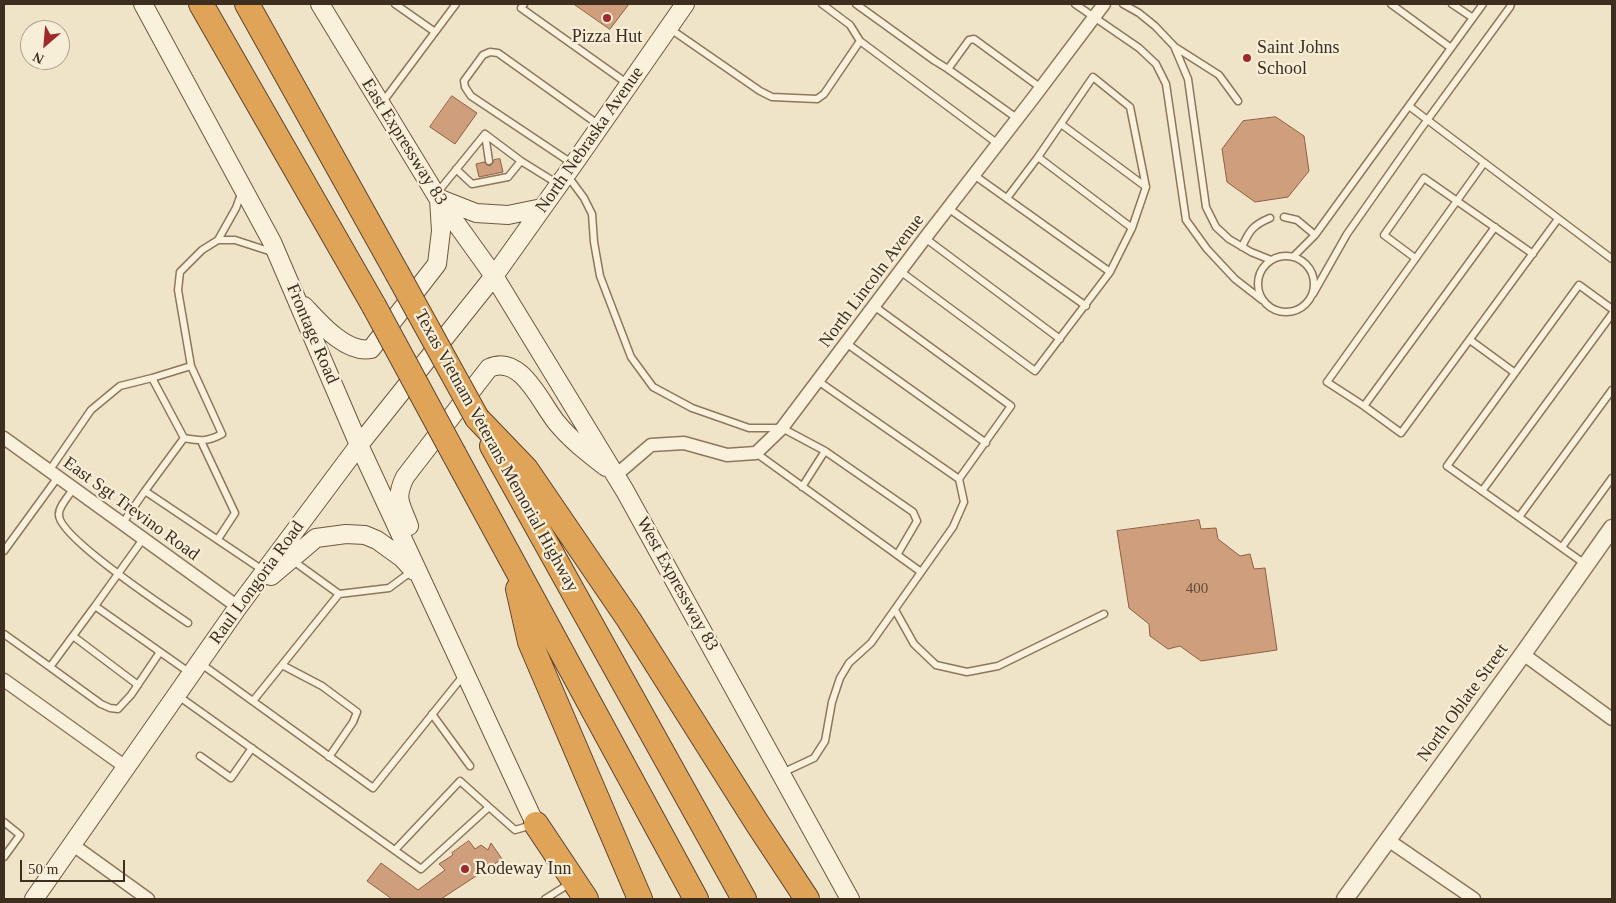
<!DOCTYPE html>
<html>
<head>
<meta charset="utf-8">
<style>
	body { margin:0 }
	#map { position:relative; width:1616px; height:903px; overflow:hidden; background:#f0e4c8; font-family:Georgia,serif }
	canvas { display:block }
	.frame { position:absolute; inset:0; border:5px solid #3d2e20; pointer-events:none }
	.north { position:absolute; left:20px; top:20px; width:50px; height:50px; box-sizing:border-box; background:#f7eed8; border:1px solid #ada18e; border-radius:50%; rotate:207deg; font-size:14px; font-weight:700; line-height:20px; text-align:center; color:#3d2e20 }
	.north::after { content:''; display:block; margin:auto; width:18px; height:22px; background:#9e2a2b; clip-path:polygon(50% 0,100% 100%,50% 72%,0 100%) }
	.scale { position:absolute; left:20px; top:860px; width:105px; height:22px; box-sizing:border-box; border:2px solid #3d2e20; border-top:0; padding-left:6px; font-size:15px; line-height:18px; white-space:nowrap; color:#3d2e20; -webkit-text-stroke:4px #f7eed8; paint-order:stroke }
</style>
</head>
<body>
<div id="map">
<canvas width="1616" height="903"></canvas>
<div class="frame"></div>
<div class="north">N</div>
<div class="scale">50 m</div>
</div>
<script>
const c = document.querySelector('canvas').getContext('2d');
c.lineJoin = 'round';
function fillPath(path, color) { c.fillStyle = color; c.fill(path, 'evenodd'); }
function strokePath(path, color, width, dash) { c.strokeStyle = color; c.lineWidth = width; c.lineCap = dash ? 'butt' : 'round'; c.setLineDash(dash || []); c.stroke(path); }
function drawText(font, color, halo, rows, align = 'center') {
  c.font = font + ' Georgia,serif'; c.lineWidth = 4.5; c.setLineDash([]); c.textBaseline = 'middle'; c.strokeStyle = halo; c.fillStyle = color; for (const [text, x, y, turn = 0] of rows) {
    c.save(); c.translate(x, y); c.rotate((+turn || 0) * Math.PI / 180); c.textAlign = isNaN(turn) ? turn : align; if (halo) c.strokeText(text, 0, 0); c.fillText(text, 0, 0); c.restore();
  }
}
const building = new Path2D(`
	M574,4H629L610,29Z
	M452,96L477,113L455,144L430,127Z
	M1276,117L1304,136L1309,171L1288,197L1255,202L1227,182L1222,149L1243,121Z
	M500,159L503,172L479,177L476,164L484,162L487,165L490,166L493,163L494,160Z
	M1199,520L1201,529L1216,528L1218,539L1240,556L1250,554L1254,569L1265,568L1277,650L1201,661L1180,646L1168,649L1150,636L1149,624L1129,608L1117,531Z
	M469,841L475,849L481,845L488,850L491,843L502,859L441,899H392L367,881L381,863L418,890L445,870L439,864L453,855L452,853Z`);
fillPath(building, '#cf9f7d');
strokePath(building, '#8d5f41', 1);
const service = new Path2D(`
	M395,4L435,32L456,4
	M524,4L521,8L628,84
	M822,4L850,25L860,41L998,144
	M856,4L935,61L948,69
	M1075,4L1139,48L1156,64L1166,84L1186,220L1207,249L1235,279L1262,300
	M1123,4L1139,13L1155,26L1174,46L1188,79L1206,207L1216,227L1229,239L1251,252L1271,260
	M1391,4L1451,48
	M1452,4L1473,18
	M669,28L760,91L772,97L817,99L824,94L860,41
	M1175,47L1219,75L1238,101
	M382,103L435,32
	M1409,106L1612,259
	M1018,119L948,69L969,40L974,39L1041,88
	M1061,124L1146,187
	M485,134L489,161
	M1484,163L1327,382L1364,406L1401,433L1558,219
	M573,164L471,96L465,87L464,81L483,55L490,52L498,53L599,125
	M456,169L472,184L508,177L521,161
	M567,175L584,198L592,214L594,242L600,276L631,357L653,387L692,408L749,428H782L825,451L913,512L917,521L897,555
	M974,175L1110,272
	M437,193L485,134L521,161L558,184
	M1007,198L1038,157L1132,228
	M948,208L1086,306
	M1284,217L1297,220L1315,235
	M925,238L1060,339
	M218,240H235L272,252
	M1242,247C1249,231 1253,225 1270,218
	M1258 284a28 28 0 1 1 56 0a28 28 0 1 1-56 0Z
	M1293,257L1315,235L1483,4
	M1415,258L1384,235L1424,178L1533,254
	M900,271L1035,371L1110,272L1132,228L1146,187L1130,107L1093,77L1038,157
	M1313,294L1347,234L1420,130L1510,7L1511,4
	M1470,340L1515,373
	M846,343L986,443
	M152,378L191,366
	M818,381L959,479L1011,406L874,306
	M1364,406L1495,227
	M184,438C200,441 207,442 222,434L191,366L178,290L180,272L202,250L218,240L236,208L241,194
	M201,441L235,513L218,539
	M756,453L921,572
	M49,471L91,410L120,386L152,378L184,438L145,491
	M802,487L825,451
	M73,489C69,496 58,507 59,515C59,537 166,608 188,623
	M1482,491L1612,314
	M1519,517L1612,390
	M122,524L145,491L264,571
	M143,539L95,606L190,673
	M1562,547L1612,478
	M4,551L58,477
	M1585,564L1447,466L1579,285L1612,309
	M339,594L389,588L412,571
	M895,610L914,644L936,665L967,672L998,666L1104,614
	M4,634L50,667L95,606
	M73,636L138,685
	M200,663L373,788L463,676
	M282,665L322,686L357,712L353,722L329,757
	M50,667L101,704L110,708L118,709L131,695L160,652
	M177,695C258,753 339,811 421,869L489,807L460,781L395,850
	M253,701L339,594L292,560
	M432,714L470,766
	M200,756L231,778L252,748
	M782,773L814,758L825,741L832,702L840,678L849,663L871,643L953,527L964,502L959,479
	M489,807L515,830L532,825
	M4,822L20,835L4,857
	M545,899L569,884`);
const minor = new Path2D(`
	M4,438L238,607
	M616,475L651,445L684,443L727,455L756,453L782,428L925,238L1034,97L1104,4
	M1523,654L1612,719
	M4,680L127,768
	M1388,840L1474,899
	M73,845L148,899`);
const tertiary = new Path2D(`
	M1345,899L1523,654L1612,528`);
const secondary = new Path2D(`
	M143,4L272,242L359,445L531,815L542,834
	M320,4L438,198L494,276L625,491L850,899
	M438,198L476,213L508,215L542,208
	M304,306C319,322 346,354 371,349L437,264L441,231L439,199
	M409,526C401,504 394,500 405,477L489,368C521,353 541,404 557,423C571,440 588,453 606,467
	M271,576L316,538L346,534L365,535L377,540L402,558L414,571
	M34,899L238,607L359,445L494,276L573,165L685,4`);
const motorway = new Path2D(`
	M201,4L374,306
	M247,4L397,273
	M477,418L526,469L629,620L757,823L807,899
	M492,446L744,899
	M454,454L696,899
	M518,589L530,642L640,899
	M536,824L586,899`);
strokePath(service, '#8d765c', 9);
strokePath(minor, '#8d765c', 15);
strokePath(tertiary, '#8d765c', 19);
strokePath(secondary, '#6f573f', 20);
strokePath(motorway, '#5b4430', 26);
strokePath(service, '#faf1dc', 6);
strokePath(minor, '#faf1dc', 12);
strokePath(tertiary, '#faf1dc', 16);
strokePath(secondary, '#faf1dc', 18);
strokePath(motorway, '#e0a458', 24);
const motorwayBridge = new Path2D(`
	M397,273L477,418
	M374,306L454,454`);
strokePath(motorwayBridge, '#5b4430', 26, []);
strokePath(motorwayBridge, '#e0a458', 24);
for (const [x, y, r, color] of [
	[607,18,5,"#9e2a2b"],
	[1247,58,5,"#9e2a2b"],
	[465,869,5,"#9e2a2b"]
]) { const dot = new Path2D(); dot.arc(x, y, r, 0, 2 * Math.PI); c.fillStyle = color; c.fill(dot); strokePath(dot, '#f7eed8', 2); }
drawText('15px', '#624a37', null, [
	["400",1197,589]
]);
drawText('18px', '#3d2e20', '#f7eed8', [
	["Pizza Hut",607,37,"center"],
	["Saint Johns",1257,48],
	["School",1257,69],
	["Rodeway Inn",475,869]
], 'left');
drawText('18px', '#3d2e20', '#f7eed8', [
	["North Nebraska Avenue",590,140,-55],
	["East Expressway 83",404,142,58],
	["North Lincoln Avenue",872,281,-53],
	["Frontage Road",312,334,67],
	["Texas Vietnam Veterans Memorial Highway",496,451,61],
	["East Sgt Trevino Road",131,509,36],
	["Raul Longoria Road",257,583,-54],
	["West Expressway 83",677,584,61],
	["North Oblate Street",1463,703,-54]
]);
</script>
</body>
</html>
